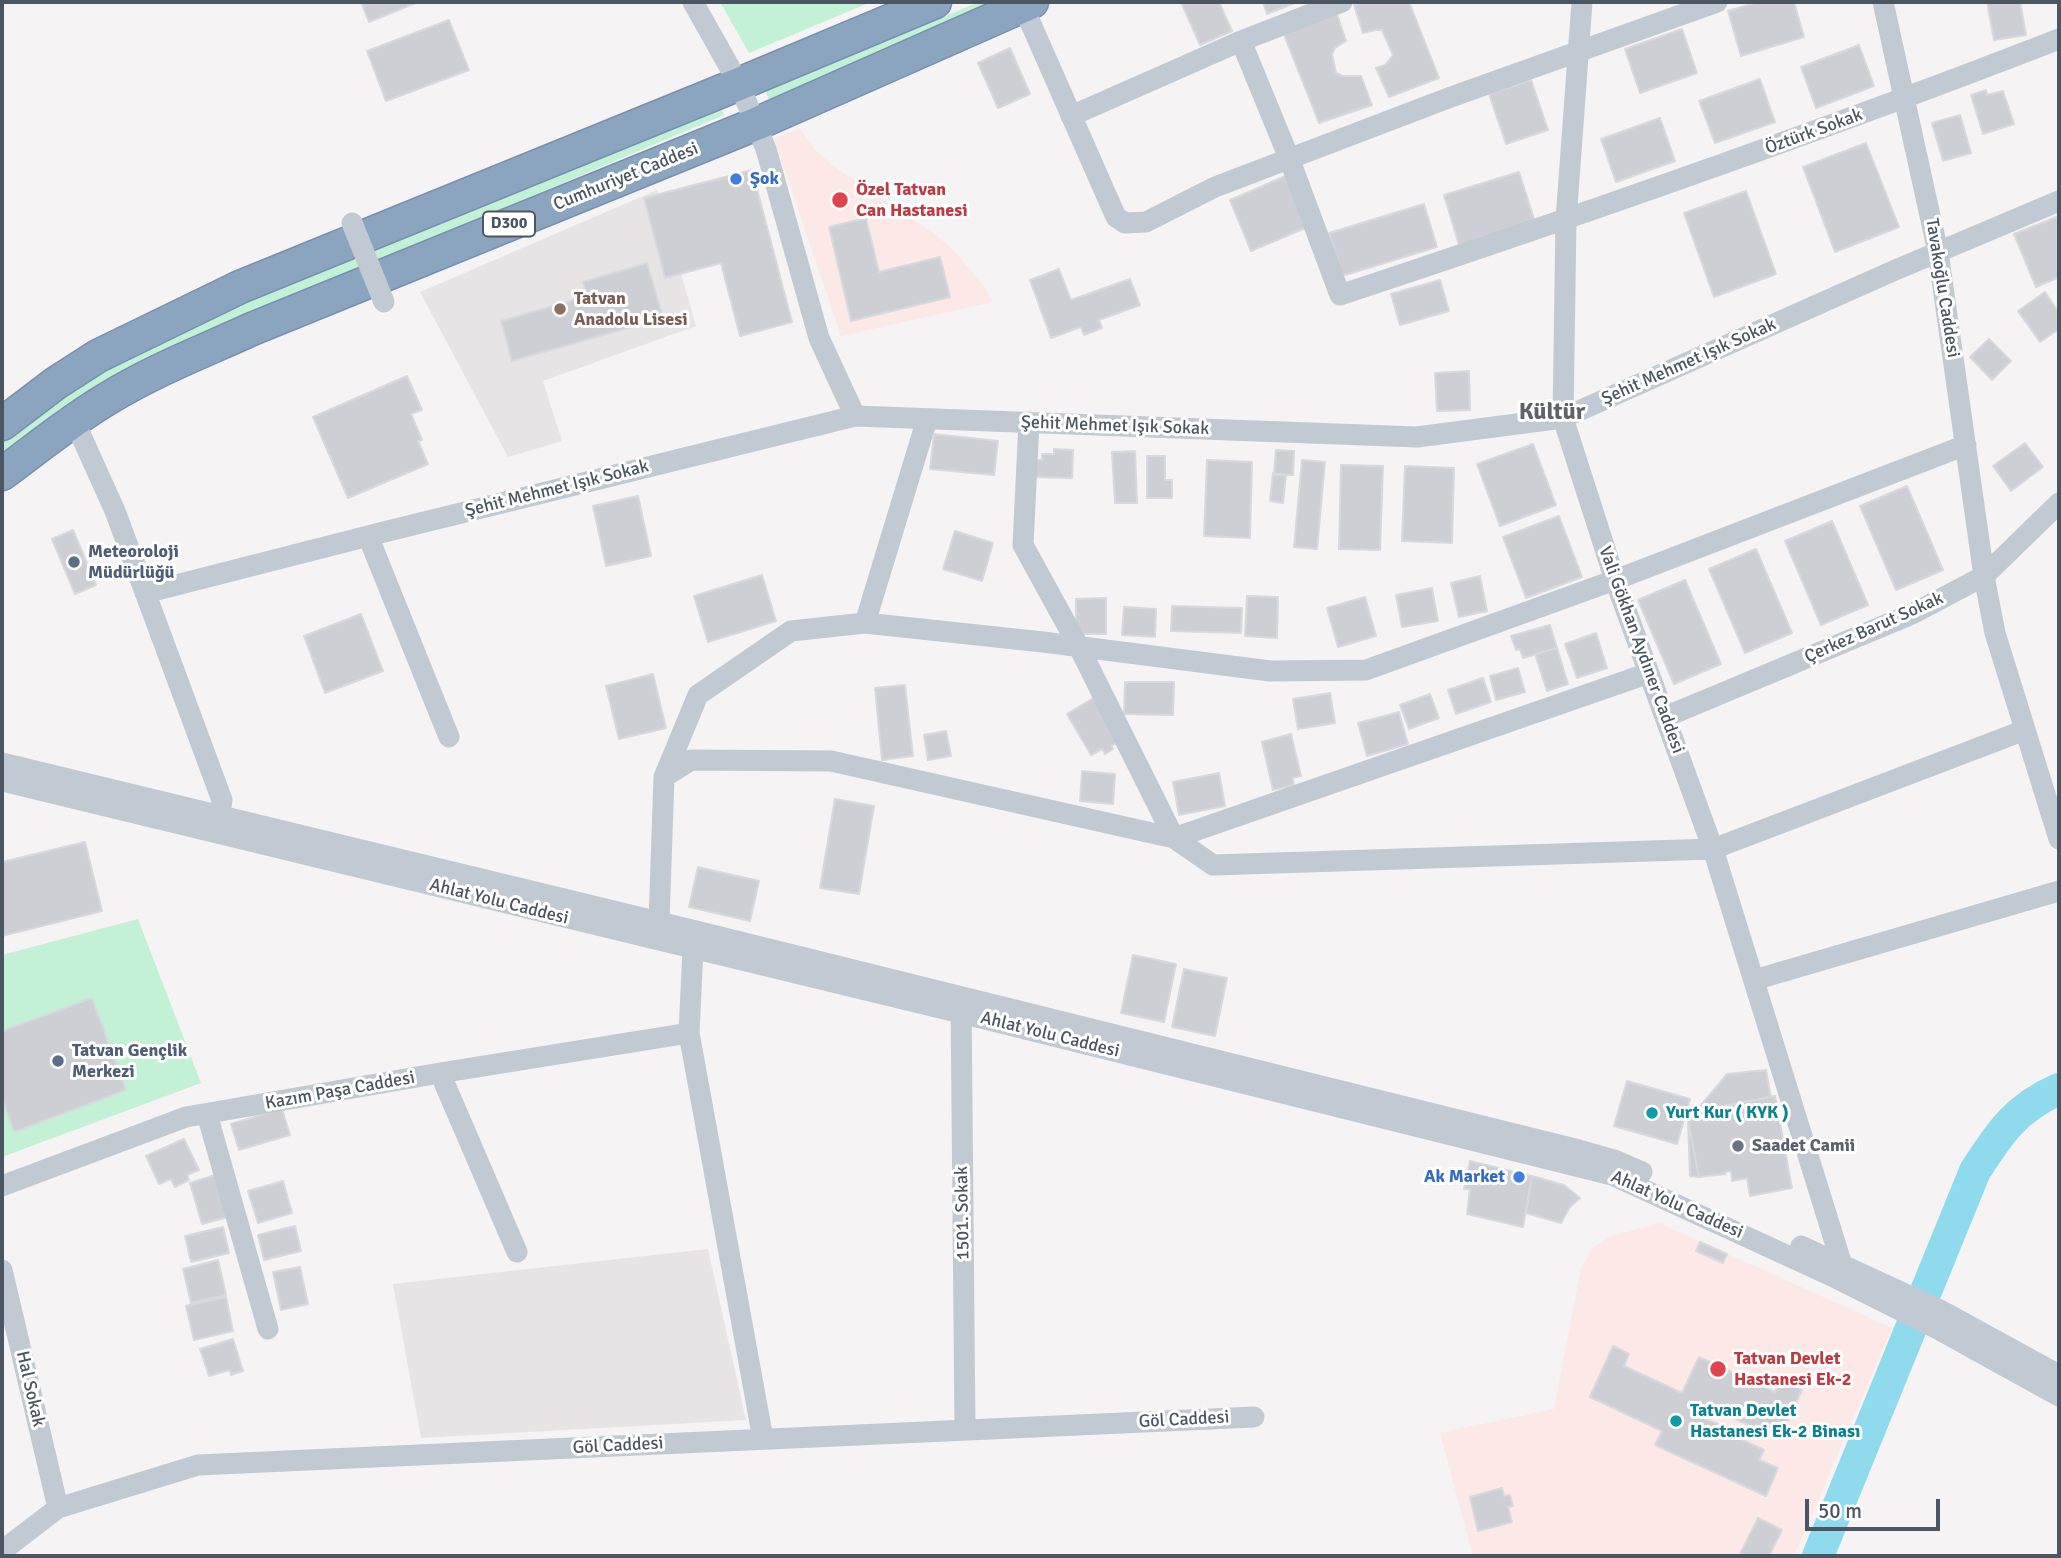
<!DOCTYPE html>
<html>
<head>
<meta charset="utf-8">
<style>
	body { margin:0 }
	#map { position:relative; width:2061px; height:1558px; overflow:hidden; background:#f5f3f3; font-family:Signika,sans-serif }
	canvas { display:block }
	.frame { position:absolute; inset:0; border:4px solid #4a5661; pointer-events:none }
	.scale { position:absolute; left:1805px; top:1499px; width:135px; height:32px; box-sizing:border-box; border:4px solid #4a5661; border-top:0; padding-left:9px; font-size:21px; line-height:24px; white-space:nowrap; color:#4a5661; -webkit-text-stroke:5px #fff; paint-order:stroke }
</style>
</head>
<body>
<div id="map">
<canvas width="2061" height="1558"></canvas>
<div class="frame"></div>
<div class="scale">50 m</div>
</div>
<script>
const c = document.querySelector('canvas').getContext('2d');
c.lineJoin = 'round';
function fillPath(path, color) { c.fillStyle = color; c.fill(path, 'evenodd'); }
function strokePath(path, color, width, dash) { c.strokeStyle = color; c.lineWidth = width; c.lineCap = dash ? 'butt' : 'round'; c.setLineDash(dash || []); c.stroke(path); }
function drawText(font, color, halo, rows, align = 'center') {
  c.font = font + ' Signika,sans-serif'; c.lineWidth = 6; c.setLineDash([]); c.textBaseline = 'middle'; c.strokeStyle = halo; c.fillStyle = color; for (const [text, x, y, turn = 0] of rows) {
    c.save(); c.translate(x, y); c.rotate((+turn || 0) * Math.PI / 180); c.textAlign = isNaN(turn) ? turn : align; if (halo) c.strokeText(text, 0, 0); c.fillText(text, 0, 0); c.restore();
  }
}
fillPath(new Path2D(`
	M657,190L696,326L543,381L562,441L508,457L420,292Z
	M708,1249L746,1420L421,1438L393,1284Z`), '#e6e4e5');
fillPath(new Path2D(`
	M800,129L815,150L832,165L936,235L957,254L985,288L993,302L841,336L774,138Z
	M1659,1223L1892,1328L1794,1556H1473L1440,1433L1554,1409L1581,1268L1593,1248L1611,1236Z`), '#fce8e6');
fillPath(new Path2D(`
	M720,2H871L749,53Z
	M979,2H1004L769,100L765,90Z
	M721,107L724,115L214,330L82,397L2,453V440L76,388L141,349L210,318Z
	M138,919L201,1083L2,1157V955Z`), '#c3f1d5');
strokePath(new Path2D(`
	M1818,1556L1975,1171C2000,1132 2016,1108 2059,1089`), '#90daee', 32);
const building = new Path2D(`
	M361,2H418L369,22Z
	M1181,2H1219L1232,31L1200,45Z
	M1263,2H1297L1267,14Z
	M1362,2H1409L1439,78L1389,97L1376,68L1385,65L1393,55L1382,30H1375L1363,33L1354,5Z
	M1758,2H1794L1804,37L1741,56L1728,11Z
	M1987,2H2020L2026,35L1994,40Z
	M1336,11L1346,41L1335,48L1332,54L1336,73L1343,76H1361L1372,105L1319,123L1283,32Z
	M449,20L469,70L386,101L367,51Z
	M1682,29L1697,73L1640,93L1625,49Z
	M1859,45L1874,86L1816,108L1801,67Z
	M1010,48L1030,94L998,108L978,63Z
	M1760,79L1775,122L1715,143L1699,101Z
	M1531,80L1548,130L1506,144L1489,94Z
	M1986,90L1987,95L2003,91L2014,124L1983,134L1971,95Z
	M1960,115L1971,153L1943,161L1932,123Z
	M1660,118L1675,161L1616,182L1601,139Z
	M1866,143L1899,227L1835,252L1803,167Z
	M752,170L792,322L740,336L721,263L665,278L644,198Z
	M1519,172L1535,222L1459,245L1444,195Z
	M1288,175L1310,226L1251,251L1230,200Z
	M1746,191L1776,274L1714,297L1684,213Z
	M1424,204L1437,247L1342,276L1329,233Z
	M2059,216V277L2036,287L2014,234Z
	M866,218L879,272L940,257L950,297L851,321L829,227Z
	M647,263L663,318L512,361L501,321L587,296L583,282Z
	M1059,269L1071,300L1130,279L1140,305L1099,320L1102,328L1084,335L1081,327L1051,338L1030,280Z
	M1440,280L1449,311L1400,325L1391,294Z
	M2045,292L2059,313V329L2040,342L2018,311Z
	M1989,339L2011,361L1992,380L1970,357Z
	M1469,371L1470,410L1437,411L1435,373Z
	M407,376L422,410L411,414L422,440L418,441L428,464L348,498L313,417Z
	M934,434L998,441L994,475L930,469Z
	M2025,443L2043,467L2011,491L1993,466Z
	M1533,444L1556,505L1500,526L1477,464Z
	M1054,449L1073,450L1072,478L1031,477L1032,460H1042V454H1054Z
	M1276,450L1294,451L1293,475H1274Z
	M1135,451L1137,503H1115L1112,452Z
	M1147,456H1165V480H1172V498H1147Z
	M1207,460L1252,462L1250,538L1204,536Z
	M1302,460L1325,462L1317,549L1294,547Z
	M1341,465L1383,466L1380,550L1339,549Z
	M1405,466L1454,468L1452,543L1402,541Z
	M1273,473L1286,475L1283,503L1270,501Z
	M1907,486L1943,570L1896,590L1860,506Z
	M638,496L651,556L606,566L593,506Z
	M1559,516L1582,577L1526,598L1503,537Z
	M1832,521L1868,605L1821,625L1785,541Z
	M73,530L96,585L75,594L52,539Z
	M955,531L993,543L982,581L943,569Z
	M1756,549L1792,633L1745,653L1709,569Z
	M762,575L776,621L708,642L694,596Z
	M1480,576L1487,611L1459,617L1451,583Z
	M1685,580L1721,664L1674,684L1638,600Z
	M1432,588L1438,621L1402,627L1396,595Z
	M1247,596L1278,597L1277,638L1245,636Z
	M1365,597L1376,636L1338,647L1327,608Z
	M1106,598V634H1076V599Z
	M1172,606L1242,608L1241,633L1171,631Z
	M1124,607L1156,609L1155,637L1122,635Z
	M361,614L383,671L325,693L304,636Z
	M1550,625L1557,648L1523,658L1520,649L1516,650L1511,636Z
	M1596,633L1607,668L1577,678L1565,644Z
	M1557,648L1568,684L1547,691L1535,654Z
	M1518,668L1525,692L1496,700L1490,676Z
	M653,674L666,728L619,739L606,686Z
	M1483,678L1491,702L1456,714L1448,690Z
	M1125,682H1174L1173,715L1124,714Z
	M905,685L913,756L882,760L875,688Z
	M1330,693L1335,723L1298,729L1293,699Z
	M1430,694L1439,718L1409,729L1400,705Z
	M1095,697L1121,741L1111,746L1113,749L1105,754L1102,749L1091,755L1067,714Z
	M1399,712L1408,744L1367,756L1358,723Z
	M946,731L951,756L928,760L924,735Z
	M1291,734L1301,776L1292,778L1294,785L1273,790L1262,742Z
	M1082,771L1115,774L1113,804L1080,801Z
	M1219,773L1225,806L1179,815L1173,782Z
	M835,799L874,806L859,894L820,888Z
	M85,842L102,911L2,936V862Z
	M698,867L759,881L750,921L689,907Z
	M1133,955L1176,964L1164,1022L1121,1013Z
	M1184,969L1227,978L1215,1036L1172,1027Z
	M92,998L126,1090L14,1132L2,1098V1031Z
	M1766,1070L1771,1097L1718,1107L1720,1115L1688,1121L1727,1074Z
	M1627,1081L1690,1099L1677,1144L1614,1126Z
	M1775,1096L1792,1188L1750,1196L1747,1178L1732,1181L1731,1171L1725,1172V1174L1699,1177L1688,1121L1720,1115L1718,1107Z
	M282,1109L290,1135L239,1150L231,1124Z
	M1688,1121L1699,1177L1690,1176Z
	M184,1139L199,1170L187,1175L189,1180L175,1187L171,1179L159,1184L146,1156Z
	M1470,1161L1532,1176L1523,1227L1467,1214L1470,1189H1464Z
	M215,1175L228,1217L202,1224L190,1183Z
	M1532,1176L1564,1185L1580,1198L1570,1207L1561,1223L1526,1213Z
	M283,1181L292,1213L258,1223L248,1191Z
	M295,1226L301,1251L264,1260L258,1235Z
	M223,1227L229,1253L191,1262L185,1236Z
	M1700,1242L1727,1254L1723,1263L1696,1251Z
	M218,1260L226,1295L191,1303L183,1269Z
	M300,1267L308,1304L281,1310L273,1272Z
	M226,1297L233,1331L194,1340L186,1306Z
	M233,1339L243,1371L231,1375L230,1370L209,1376L200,1349Z
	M1613,1346L1629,1354L1624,1366L1682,1393L1699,1357L1775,1392L1781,1381L1802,1390L1779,1439L1731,1417L1734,1413L1711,1403L1704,1418L1718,1424L1717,1428L1764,1450L1759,1460L1778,1468L1766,1496L1655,1445L1662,1431L1590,1397Z
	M1502,1488L1504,1496L1510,1495L1513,1506L1508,1507L1512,1522L1478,1531L1470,1497Z
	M1758,1518L1782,1530L1769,1556H1739Z`);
fillPath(building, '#cdcfd5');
strokePath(building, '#d7d9de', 2);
const highway = new Path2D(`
	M2,424L56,383L98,356L240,287L739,84L935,2
	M2,474C36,449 70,421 107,399C152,371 204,351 252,329L756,124L1032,2`);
strokePath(highway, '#7690ad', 35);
strokePath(new Path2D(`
	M693,2L739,84L766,149L819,338L855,416
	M1582,2L1566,220L1563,418L1615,580L1713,849L1842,1265L1839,1272
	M1883,2L1938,252L1984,576L1995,633L2059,839
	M1023,6L1116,217L1125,223L1146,222L1215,187L1451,97L1717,2
	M1241,41L1289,158L1340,295C1582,215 1822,131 2059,39
	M1071,116L1241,41L1342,2
	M74,420L115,511L222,800L218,827
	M1029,422L1023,545L1079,647L1174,838L1649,673
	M368,536L449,737
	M145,593L384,532L855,416L1417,437L1563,418L1893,271L2059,201
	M865,623L927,419
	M1665,717L1912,614L1984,576L2059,503
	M2,763L696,931L1579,1150L1614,1160L1642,1172
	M664,777L691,760L831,761L1174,838L1213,865L1713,849L2025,730
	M2,781L961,1013L1612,1175L1836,1278L1936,1328L2059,1396
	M657,934L659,922L664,777L698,695L791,631L865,623L1043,642L1270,671L1366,670L1615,580L1966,445
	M695,937L693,949L689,1033L763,1439
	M1754,980L2059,891
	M961,999L965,1430
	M440,1073L517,1252
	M207,1114L268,1329
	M2,1186L186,1117L440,1073L689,1033
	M1801,1246L1940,1310L2059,1375
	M2,1270L58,1508
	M2,1551L58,1508L198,1465L1254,1417`), '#c1cad2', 21);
strokePath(highway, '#8ba5c1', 32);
strokePath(new Path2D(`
	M352,223L384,302`), '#c1cad2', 21);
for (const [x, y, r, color] of [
	[736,179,7,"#3f7fe0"],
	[840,200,9,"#e0444e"],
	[560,309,7,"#8d6e63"],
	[74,562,7,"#5c6f8a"],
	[58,1061,7,"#5c6f8a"],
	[1652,1113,7,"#0f9aa8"],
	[1738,1146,7,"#6b7280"],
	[1519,1177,7,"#3f7fe0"],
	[1718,1369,9,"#e0444e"],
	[1676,1421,7,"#0f9aa8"]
]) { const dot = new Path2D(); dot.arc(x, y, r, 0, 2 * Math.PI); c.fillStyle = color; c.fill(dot); strokePath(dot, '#fff', 2.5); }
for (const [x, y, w] of [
	[509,224,52]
]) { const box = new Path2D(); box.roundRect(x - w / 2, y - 12.5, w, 25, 5); c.fillStyle = '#fff'; c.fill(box); strokePath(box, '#4a5661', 2); }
drawText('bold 16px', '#4a5661', null, [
	["D300",509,224]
]);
drawText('18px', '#4a5661', '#fff', [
	["Öztürk Sokak",1814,132,-20],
	["Cumhuriyet Caddesi",626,177,-22],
	["Tavakoğlu Caddesi",1942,288,81],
	["Şehit Mehmet Işık Sokak",1689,362,-24],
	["Şehit Mehmet Işık Sokak",1115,426,2],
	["Şehit Mehmet Işık Sokak",557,489,-14],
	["Çerkez Barut Sokak",1874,628,-24],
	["Vali Gökhan Aydıner Caddesi",1641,650,70],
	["Ahlat Yolu Caddesi",499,902,14],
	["Ahlat Yolu Caddesi",1050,1035,14],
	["Kazım Paşa Caddesi",340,1091,-10],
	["Ahlat Yolu Caddesi",1677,1205,24],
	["1501. Sokak",963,1213,-91],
	["Hal Sokak",30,1389,77],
	["Göl Caddesi",1184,1420,-3],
	["Göl Caddesi",618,1446,-3]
]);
drawText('bold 18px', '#366cbe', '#fff', [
	["Şok",750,179],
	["Ak Market",1505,1177,"right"]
], 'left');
drawText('bold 18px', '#be3a42', '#fff', [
	["Özel Tatvan",856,190],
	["Can Hastanesi",856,211],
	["Tatvan Devlet",1734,1359],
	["Hastanesi Ek-2",1734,1380]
], 'left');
drawText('bold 18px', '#785e54', '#fff', [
	["Tatvan",574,299],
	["Anadolu Lisesi",574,320]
], 'left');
drawText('bold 18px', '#4e5e75', '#fff', [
	["Meteoroloji",88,552],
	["Müdürlüğü",88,573],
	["Tatvan Gençlik",72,1051],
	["Merkezi",72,1072]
], 'left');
drawText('bold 18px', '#0d838f', '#fff', [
	["Yurt Kur ( KYK )",1666,1113],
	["Tatvan Devlet",1690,1411],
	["Hastanesi Ek-2 Binası",1690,1432]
], 'left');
drawText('bold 18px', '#5b616d', '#fff', [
	["Saadet Camii",1752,1146]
], 'left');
drawText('bold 24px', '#5f6368', '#fff', [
	["Kültür",1552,413]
]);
</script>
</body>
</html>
